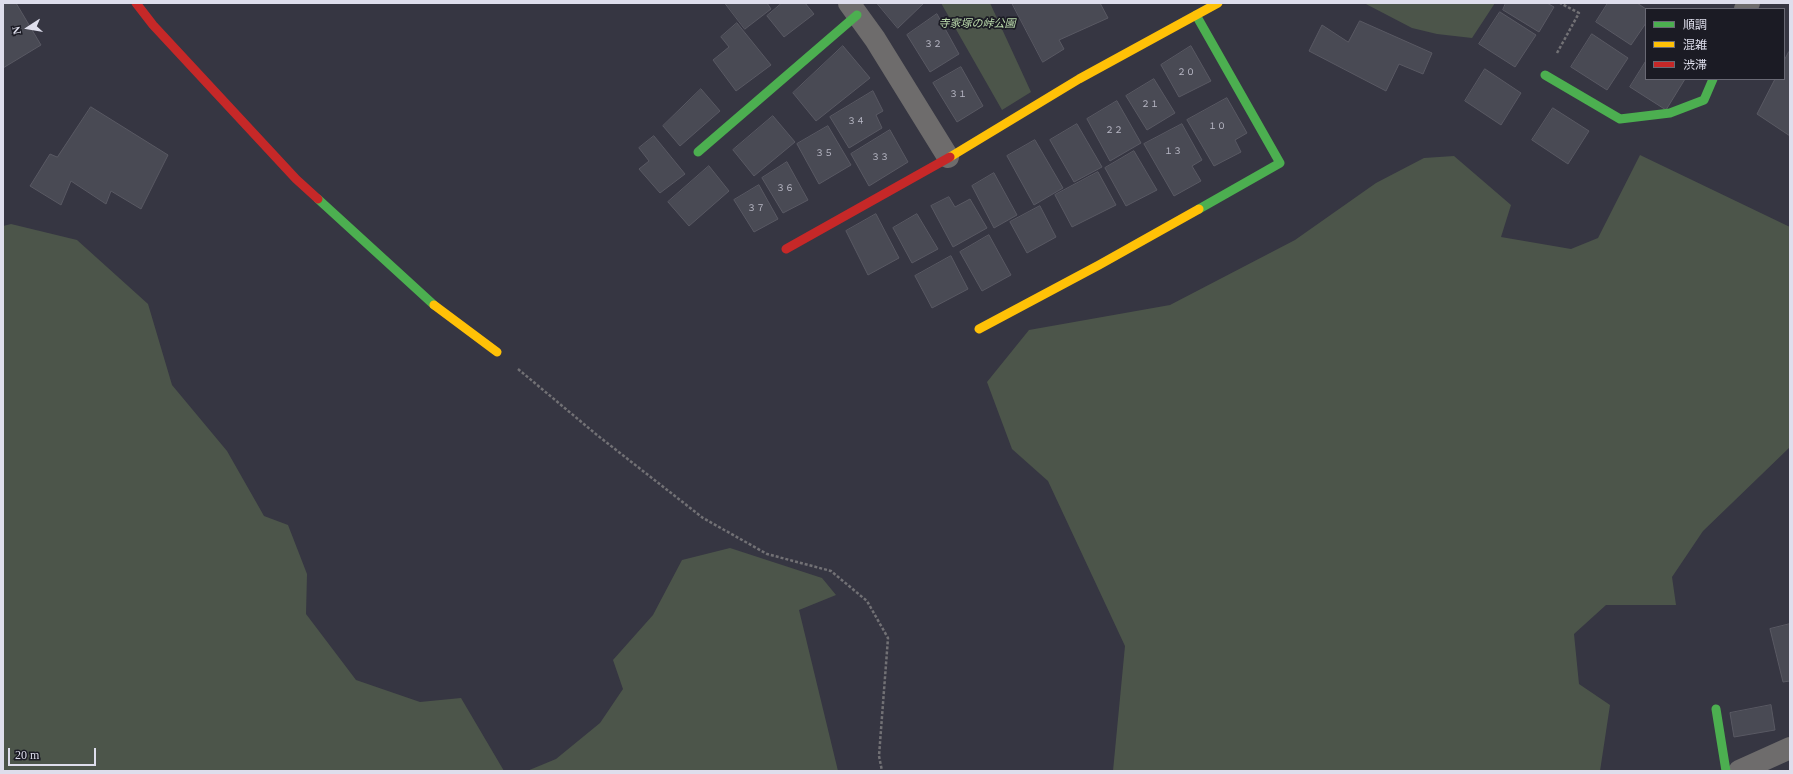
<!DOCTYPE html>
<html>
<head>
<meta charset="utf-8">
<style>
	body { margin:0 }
	#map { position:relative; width:1793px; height:774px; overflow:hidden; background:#363642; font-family:"Times New Roman","Noto Sans JP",serif }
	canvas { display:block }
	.frame { position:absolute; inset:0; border:4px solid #dedeec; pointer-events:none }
	.legend { position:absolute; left:1645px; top:8px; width:140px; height:72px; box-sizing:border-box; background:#1b1b24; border:1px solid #696974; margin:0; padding:5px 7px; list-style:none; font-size:12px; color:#dedeec }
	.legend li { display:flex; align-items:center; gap:8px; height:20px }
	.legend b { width:20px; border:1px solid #696974 }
	.north { position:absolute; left:8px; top:8px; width:40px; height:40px; -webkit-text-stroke:3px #1b1b24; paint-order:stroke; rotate:258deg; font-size:11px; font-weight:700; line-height:16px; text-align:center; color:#dedeec }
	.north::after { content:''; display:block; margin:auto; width:14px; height:18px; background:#dedeec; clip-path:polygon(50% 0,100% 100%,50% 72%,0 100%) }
	.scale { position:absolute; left:8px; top:748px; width:88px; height:18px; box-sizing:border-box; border:2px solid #dedeec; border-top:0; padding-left:5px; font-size:12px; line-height:14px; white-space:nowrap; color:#dedeec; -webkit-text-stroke:3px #1b1b24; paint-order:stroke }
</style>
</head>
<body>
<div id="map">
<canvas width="1793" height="774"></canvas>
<div class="frame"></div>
<ul class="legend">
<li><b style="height:5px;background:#4caf50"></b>順調</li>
<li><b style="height:5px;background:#ffc107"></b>混雑</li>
<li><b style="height:5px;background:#c62828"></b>渋滞</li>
</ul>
<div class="north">N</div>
<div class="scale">20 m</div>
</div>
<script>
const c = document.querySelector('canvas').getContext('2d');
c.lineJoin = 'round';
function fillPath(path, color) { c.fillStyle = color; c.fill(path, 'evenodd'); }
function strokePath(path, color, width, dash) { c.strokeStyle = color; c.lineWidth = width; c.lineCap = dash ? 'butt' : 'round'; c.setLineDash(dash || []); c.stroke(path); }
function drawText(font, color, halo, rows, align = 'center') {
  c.font = font + ' "Times New Roman","Noto Sans JP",serif'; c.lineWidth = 3.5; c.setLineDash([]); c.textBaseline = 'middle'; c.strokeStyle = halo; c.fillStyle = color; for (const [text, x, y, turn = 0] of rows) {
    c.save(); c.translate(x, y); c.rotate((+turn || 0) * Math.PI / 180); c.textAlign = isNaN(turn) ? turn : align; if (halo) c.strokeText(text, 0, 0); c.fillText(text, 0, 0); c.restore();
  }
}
fillPath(new Path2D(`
	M941,3H990L1031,92L1002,110Z
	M1364,3H1495L1472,38L1437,34L1412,28Z
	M1640,155L1790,227V447L1703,531L1672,577L1676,605H1606L1574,634L1579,684L1610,705L1600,771H1113L1125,646L1048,481L1012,449L987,382L1029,330L1170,305L1295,240L1376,183L1424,158L1454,156L1511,205L1501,237L1571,249L1598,238Z
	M11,224L77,240L148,304L172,385L227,451L264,516L288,525L307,574L306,614L356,680L420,702L461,698L504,771H3V226Z
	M730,548L822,578L836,595L799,610L838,771H527L556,759L600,723L623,689L613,660L653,615L682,560Z`), '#4c554a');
const building = new Path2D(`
	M3,3H16L41,45L3,68Z
	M725,3H767L771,9L745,29Z
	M782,3H805L814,14L784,37L767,16Z
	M877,3H924L898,28Z
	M1012,3H1100L1108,18L1059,40L1064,49L1043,62Z
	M1506,3H1547L1554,7L1539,32L1503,10Z
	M1608,3H1637L1646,9V23L1631,45L1596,22Z
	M1500,12L1536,35L1515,67L1479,44Z
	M937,14L959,54L930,72L907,35Z
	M1360,21L1432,53L1423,74L1399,64L1386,91L1309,51L1322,25L1348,42Z
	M737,23L771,65L736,91L713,60L729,47L721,37Z
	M1592,34L1628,58L1607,90L1571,67Z
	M843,46L870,78L816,121L793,93Z
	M1191,46L1211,81L1179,97L1161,65Z
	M1789,52L1790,53V136L1757,114L1775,79H1784V61Z
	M1646,61V79H1685L1666,110L1630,87Z
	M961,67L983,106L957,122L933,83Z
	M1485,69L1521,93L1501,125L1465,101Z
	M1154,79L1175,113L1147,130L1126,96Z
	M701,89L720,111L680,146L663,126Z
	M873,91L883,111L876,115L882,128L849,148L830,117Z
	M1227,98L1247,133L1235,140L1241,152L1214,166L1187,120Z
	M1117,101L1141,143L1110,161L1087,119Z
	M91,107L168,155L141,209L111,191L106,204L71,181L61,205L30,186L50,154L57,157Z
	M1553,108L1589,131L1568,164L1532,140Z
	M773,116L795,142L754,176L733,150Z
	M1077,124L1102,167L1074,182L1050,140Z
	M1182,124L1202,160L1192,166L1201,181L1174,196L1144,144Z
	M828,126L851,165L819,184L797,144Z
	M890,130L908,162L869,186L851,154Z
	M654,136L685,174L660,193L639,169L649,161L639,148Z
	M1035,140L1063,188L1034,205L1007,156Z
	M1134,151L1157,190L1126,206L1105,168Z
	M787,162L808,200L783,213L762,178Z
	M709,166L729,191L689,226L668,202Z
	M1098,172L1116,205L1072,227L1055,195Z
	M994,173L1017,215L994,228L972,186Z
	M759,185L778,219L754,232L734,200Z
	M949,197L955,207L970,199L987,228L953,247L931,206Z
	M1040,206L1056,237L1027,253L1010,222Z
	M876,214L899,258L868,275L846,231Z
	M917,214L938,249L912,263L893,228Z
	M989,235L1011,275L982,291L960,252Z
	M951,256L968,289L932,308L915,276Z
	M1790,624V681L1783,682L1770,629Z
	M1771,705L1775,730L1734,737L1730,713Z`);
fillPath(building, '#494a54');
strokePath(building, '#595963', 1);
strokePath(new Path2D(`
	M1557,53L1579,13L1560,3
	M518,369L597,435L703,518L767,554L831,571L867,601L888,638L879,756L882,771`), '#727175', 2.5, [3, 2]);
strokePath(new Path2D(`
	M849,3L875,39L948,157
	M1745,9L1749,3
	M1739,771L1790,748`), '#6e6c6c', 22);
strokePath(new Path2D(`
	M1196,15L1280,163L1199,209
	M1545,75L1620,119L1670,113L1704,100L1713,79
	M698,152L857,15
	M318,199L434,305
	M1716,709L1726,771`), '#4caf50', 9);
strokePath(new Path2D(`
	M950,157L1079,79L1218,3
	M434,305L497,352
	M979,329L1099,265L1199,209`), '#ffc107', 9);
strokePath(new Path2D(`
	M136,3L153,25L296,179L318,199
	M786,249L950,157`), '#c62828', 9);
drawText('9px', '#b9b9c6', null, [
	["３２",933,45],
	["２０",1186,73],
	["３１",958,95],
	["２１",1150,105],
	["３４",856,122],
	["１０",1217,127],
	["２２",1114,131],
	["１３",1173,152],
	["３５",824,154],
	["３３",880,158],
	["３６",785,189],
	["３７",756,209]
]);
drawText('italic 11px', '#bcdcad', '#1b1b24', [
	["寺家塚の峠公園",977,24]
]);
</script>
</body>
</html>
